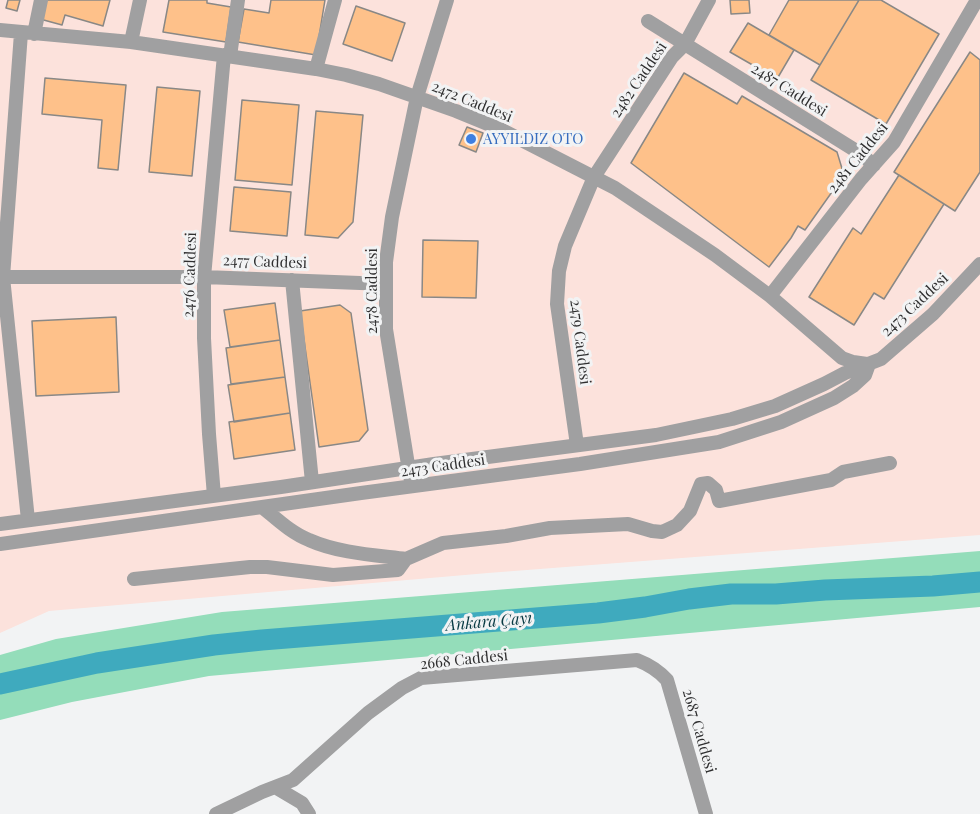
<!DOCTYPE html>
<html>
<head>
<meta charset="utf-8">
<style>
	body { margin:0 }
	canvas { display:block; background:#f2f3f4 }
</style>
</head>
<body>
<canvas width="980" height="814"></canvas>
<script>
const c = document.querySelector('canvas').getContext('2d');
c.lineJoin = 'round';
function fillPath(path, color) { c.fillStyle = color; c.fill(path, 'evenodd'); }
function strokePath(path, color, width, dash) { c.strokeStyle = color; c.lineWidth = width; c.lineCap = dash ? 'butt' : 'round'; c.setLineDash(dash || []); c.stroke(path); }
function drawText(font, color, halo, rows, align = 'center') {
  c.font = font + ' "Playfair Display",serif'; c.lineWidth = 6; c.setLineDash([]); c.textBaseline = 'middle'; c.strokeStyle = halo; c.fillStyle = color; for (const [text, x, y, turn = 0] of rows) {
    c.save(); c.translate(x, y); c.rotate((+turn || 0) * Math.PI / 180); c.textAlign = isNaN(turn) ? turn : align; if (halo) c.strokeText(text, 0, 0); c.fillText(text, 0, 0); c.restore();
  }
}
fillPath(new Path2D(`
	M0,0H968L980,7V535L488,573L49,611L0,633Z`), '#fce2dc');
fillPath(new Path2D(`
	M980,551V607L209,676L72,702L0,720V655L56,639L222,612Z`), '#94ddba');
strokePath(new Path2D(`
	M0,684L97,663L214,645L262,640L598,613L645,607L689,599L731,594H776L825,590L933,586L980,582`), '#3faabe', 21);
const building = new Path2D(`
	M8,0H20L17,11L6,8Z
	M45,0H110L103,26L65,15L62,25L40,19Z
	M169,0H207V3L231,7L226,42L163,32Z
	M271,0H325L316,55L238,42L244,9L269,13Z
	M730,0H749L750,13L731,14Z
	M789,0H859L820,65L769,35Z
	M859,0H881L939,34L886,124L811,80Z
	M356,6L405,23L392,61L343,44Z
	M748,23L794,50L777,79L730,52Z
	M970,52L980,60V172L955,211L894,172Z
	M684,73L737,104L742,96L837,152L844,175L805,230L798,226L791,238L769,267L631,163Z
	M45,78L126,85L118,170L98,168L102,120L42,114Z
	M157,87L200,91L192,176L149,172Z
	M242,100L299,105L292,185L235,180Z
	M316,111L363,115L353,222L338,238L305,235Z
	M467,127L483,133L476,152L459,145Z
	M899,175L944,204L884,299L874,293L854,325L809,297L853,228L861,234Z
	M234,187L291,192L287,236L230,231Z
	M423,240L478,241L476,298L422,297Z
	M275,303L280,340L230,347L224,310Z
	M340,305L351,313L368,430L359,441L319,447L300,311Z
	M116,317L119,392L36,396L32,321Z
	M280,340L285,377L231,384L226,348Z
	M285,377L290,413L234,422L228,385Z
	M290,413L295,450L234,459L229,422Z`);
fillPath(building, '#fec18a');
strokePath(building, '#898886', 1.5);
strokePath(new Path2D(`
	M648,21L858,152L874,165
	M0,30L131,42L316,69L346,75L379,84L456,111L500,129L615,188L715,255L770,296L842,358L853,362L867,364
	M21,33L3,277L28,520
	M34,34L41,0
	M131,42L140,0
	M230,56L238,0
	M316,69L335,0
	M0,277H204L386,284
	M292,280L312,482
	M770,296L861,179L894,142L977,0
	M577,445L557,304L559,271L565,246L594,177L672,57L685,44L709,0
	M410,477L386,329V262L392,217L417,97L447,0
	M214,496L209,434L204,338V277L224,55
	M262,507C277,519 291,533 309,540C338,553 374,555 406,559
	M0,524L281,487L434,464L656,435L732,419L775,406L824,384L845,373L881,359L933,314L980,264
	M0,544L361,493L580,464L719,442L781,422L834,398L853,386L865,375L869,364
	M134,579L250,567H267L333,575L398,570L406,559L443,543L506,536L550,528L628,524L652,531L662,532L677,525L690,511L701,484L708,483L716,490L719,501L831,480L843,472L890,463
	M275,787L302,803L309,814
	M216,814L262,792L293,780L368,713L402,688L421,678L637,660C650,665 658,670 667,680L706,814`), '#a0a0a1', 14);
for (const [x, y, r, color] of [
	[471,139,6,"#3f7fe0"]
]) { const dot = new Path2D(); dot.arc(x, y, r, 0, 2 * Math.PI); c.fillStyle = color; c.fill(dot); strokePath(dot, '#f2f3f4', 2); }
drawText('15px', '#2f2f30', '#f2f3f4', [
	["2482 Caddesi",639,80,-56],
	["2487 Caddesi",789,90,32],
	["2472 Caddesi",472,102,22],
	["2481 Caddesi",858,158,-51],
	["2477 Caddesi",265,262,2],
	["2476 Caddesi",190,275,-88],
	["2478 Caddesi",372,291,-90],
	["2473 Caddesi",915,305,-43],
	["2479 Caddesi",580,342,83],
	["2473 Caddesi",443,466,-8],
	["2668 Caddesi",464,660,-6],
	["2687 Caddesi",699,731,74]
]);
drawText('15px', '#366cbe', '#f2f3f4', [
	["AYYILDIZ OTO",483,139]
], 'left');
drawText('italic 16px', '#083a43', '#f2f3f4', [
	["Ankara Çayı",489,622,-5]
]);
</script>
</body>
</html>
